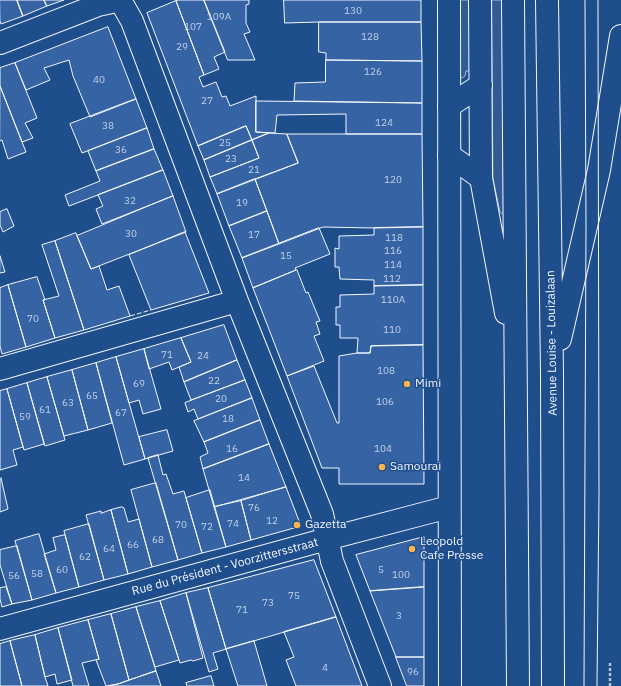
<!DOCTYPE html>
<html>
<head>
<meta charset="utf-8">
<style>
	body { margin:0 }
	canvas { display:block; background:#1f4e8c }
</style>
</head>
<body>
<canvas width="621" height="686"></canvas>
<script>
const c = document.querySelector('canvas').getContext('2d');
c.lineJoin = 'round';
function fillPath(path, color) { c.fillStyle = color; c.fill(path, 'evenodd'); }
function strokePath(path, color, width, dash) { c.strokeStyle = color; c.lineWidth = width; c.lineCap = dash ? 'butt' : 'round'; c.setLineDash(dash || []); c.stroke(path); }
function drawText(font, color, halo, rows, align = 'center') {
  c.font = font + ' "IBM Plex Sans",sans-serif'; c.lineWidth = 3; c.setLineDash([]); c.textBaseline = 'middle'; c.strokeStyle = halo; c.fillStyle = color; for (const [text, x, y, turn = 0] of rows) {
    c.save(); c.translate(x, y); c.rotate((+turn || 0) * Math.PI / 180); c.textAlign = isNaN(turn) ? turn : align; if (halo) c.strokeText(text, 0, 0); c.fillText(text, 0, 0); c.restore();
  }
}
const built = new Path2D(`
	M458,0H475V71H466L465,76L462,78L460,77Z
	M492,0H508L505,216L500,212L493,179Z`);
fillPath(built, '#305b95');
strokePath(built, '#a8bbd7', 1);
const building = new Path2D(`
	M0,0H17L23,16L1,24L0,21Z
	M17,0H44L47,6L23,16Z
	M44,0H64L47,6Z
	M179,0H204L225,52L214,57L219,69L204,75L176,1Z
	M204,0H249V4L246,5V23L250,32L244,34L255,60H228Z
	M284,0H421V22H319L285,23Z
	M176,1L204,75L199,77L203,87L216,82L222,97L226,96L230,106L256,96V132L269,133L252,140L246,126L198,146L147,13Z
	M319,22H421L422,61L326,60V53L319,52Z
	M108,27L136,99L90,117L73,76L69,60L44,68L50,80L26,90L15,63Z
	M326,60L422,61V103L294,101L295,83L325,82Z
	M15,63L37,118L25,123L33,138L22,142L0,86V68Z
	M0,86L26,152L8,159L2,140L0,141Z
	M136,99L147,128L82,153L70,124Z
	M256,101L422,103V134H346V114L277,115L275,133L256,132Z
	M246,126L252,140L204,160L198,146Z
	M147,128L154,149L96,171L88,151Z
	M269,133L287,134L298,163L217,194L210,177L259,158L252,140Z
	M287,134H422L423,227L374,228L323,227L279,244L255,179L298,163Z
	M252,140L259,158L210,177L204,160Z
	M154,149L163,170L69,206L65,195L100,181L96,171Z
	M163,170L173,196L102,224L96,209L103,206L98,195Z
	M255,179L267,211L229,226L217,194Z
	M173,196L186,232L91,269L77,236Z
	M7,209L14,226L3,232L0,225V212Z
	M267,211L279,244L242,258L229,226Z
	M423,227V285L374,286V280L340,279L339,267H335V248L339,249V236L374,235V228Z
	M319,228L330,254L295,268L296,270L253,288L242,258Z
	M185,232L209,293L151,310L129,255Z
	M76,233L91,269L99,266L107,290L119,286L130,316L84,330L55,241Z
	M55,241L84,330L55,338L43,300L59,296L42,245Z
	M0,256L5,272L0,273Z
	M297,270L306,293L308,292L320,321L316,322L320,334L314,336L324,361L287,376L253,288Z
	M37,277L45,300H43L55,338L26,347L8,285Z
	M8,285L26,347L2,354L0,346V288Z
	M423,285V345L371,346L370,353H357L358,338H340V325H336V307H340V295L374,294V286Z
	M224,325L237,360L184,382L179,367L191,362L181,338Z
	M181,338L191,362L172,370L169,362L149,369L144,349Z
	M423,345L424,484H339V468H322L287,376L314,366L337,423H339V356L357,353H370L371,346Z
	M144,349L161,409L143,414L139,400L129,403L116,357Z
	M116,357L145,459L124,465L96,363Z
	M237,360L245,380L191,400L184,382Z
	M96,363L112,423L88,430L72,370Z
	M72,370L88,430L64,436L47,377Z
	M47,377L65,440L45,446L27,383Z
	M245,380L252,398L198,419L194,409L188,412L185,403Z
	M27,383L44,444L24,450L7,389Z
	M7,389L23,447L13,450L17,465L0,470V391Z
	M252,398L260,420L204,442L194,421Z
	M260,420L269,444L203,469L200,457L208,453L204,442Z
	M167,430L173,451L145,459L139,437Z
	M269,444L286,487L214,507L203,469Z
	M158,455L163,475L166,474L173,494L184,491L202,553L178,560L148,458Z
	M1,478L8,509L0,512V479Z
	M156,483L178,560L152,567L131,490Z
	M286,487L301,526L251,540L241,501Z
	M210,490L226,547L202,553L186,498Z
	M241,501L251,540L226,547L214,507Z
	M122,507L124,508L128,522L139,519L152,567L128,574L111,510Z
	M111,510L128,574L104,580L86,515L101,511V513Z
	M89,524L104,580L79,587L64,531Z
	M39,534L56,593L32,600L15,541Z
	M65,535L79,587L56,593L44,554L56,550L53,538Z
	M424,537V587L370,591L356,555Z
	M17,546L32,600L12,604L0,565V550Z
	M314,560L336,617L226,649L208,588Z
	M6,587L12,604L2,607L0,599V588Z
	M424,587V657H396L370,591Z
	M208,588L226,649L213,653L218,669L209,672L186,593Z
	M186,593L203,658L193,661L191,660L180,663L160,601Z
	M160,601L179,660L155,667L136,607Z
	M136,607L156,671L129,680L111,614Z
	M111,614L129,680L118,684L106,686L96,660L99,659L88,620Z
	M336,617L362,686H296L286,660L294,657L284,632Z
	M88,620L99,659L82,663L89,686H73L58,628Z
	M58,628L72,680L57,684L55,674L45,677L35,635Z
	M35,635L45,677L48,686H22L10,641Z
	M10,641L22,686H0V644Z
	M254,641L267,686H238L226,649Z
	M396,657H424V686H407Z
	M156,671L161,686H109L118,684Z
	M211,676L214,686H187L186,683Z`);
fillPath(building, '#3563a3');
strokePath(building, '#f2f6ff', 1);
const minor = new Path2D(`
	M120,0L132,21L237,301L322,514L332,561L380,686
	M449,0L450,686
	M0,43L98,5L121,0
	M0,369L237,301
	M0,629L327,539L449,507`);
const trunk = new Path2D(`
	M480,0L481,178L506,313
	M513,0L518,686
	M547,0L552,373L553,686
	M449,106L481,85
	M449,155L481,178
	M560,339L599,170L621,36`);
strokePath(minor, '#f2f6ff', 24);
strokePath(trunk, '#f2f6ff', 24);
strokePath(new Path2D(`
	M610,686V663`), '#b3c4dc', 2.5, [3, 2]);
strokePath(minor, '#1f4e8c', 22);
strokePath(trunk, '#1f4e8c', 22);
strokePath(new Path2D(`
	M584,686L586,226L585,0
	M597,686L599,495L598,0`), '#f2f6ff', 1);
strokePath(new Path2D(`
	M130,316L151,310`), '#f2f6ff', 1, [5, 2]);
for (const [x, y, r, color] of [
	[407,384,4,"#ffb74d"],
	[382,467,4,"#ffb74d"],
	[297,525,4,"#ffb74d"],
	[412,549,4,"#ffb74d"]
]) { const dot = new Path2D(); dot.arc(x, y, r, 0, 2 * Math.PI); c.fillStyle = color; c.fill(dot); strokePath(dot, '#1f4e8c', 1.5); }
drawText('10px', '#c3d1e8', null, [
	["130",353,11],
	["109A",219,17],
	["107",193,27],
	["128",370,37],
	["29",182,47],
	["126",373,72],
	["40",99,80],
	["27",207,101],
	["124",384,123],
	["38",108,126],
	["25",225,143],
	["36",121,150],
	["23",231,159],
	["21",254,170],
	["120",393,180],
	["32",130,201],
	["19",242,203],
	["30",131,234],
	["17",254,235],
	["118",394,238],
	["116",393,251],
	["15",286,256],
	["114",393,265],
	["112",392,279],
	["110A",393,300],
	["70",33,319],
	["110",392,330],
	["71",167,355],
	["24",203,356],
	["108",386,371],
	["22",214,381],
	["69",139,384],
	["65",92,396],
	["20",221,399],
	["106",385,402],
	["63",68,403],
	["61",45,410],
	["67",121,413],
	["59",25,417],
	["18",228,419],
	["16",232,449],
	["104",383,449],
	["14",244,478],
	["76",254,508],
	["12",272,521],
	["74",233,524],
	["70",181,525],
	["72",207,527],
	["68",158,540],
	["66",133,545],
	["64",109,549],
	["62",85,557],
	["60",62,570],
	["5",381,570],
	["58",37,574],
	["100",401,575],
	["56",14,576],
	["75",294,596],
	["73",268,603],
	["71",242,610],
	["3",399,616],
	["4",325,668],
	["96",413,672]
]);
drawText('12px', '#f2f6ff', '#1f4e8c', [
	["Avenue Louise - Louizalaan",552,343,-91],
	["Rue du Président - Voorzittersstraat",225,567,-15]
]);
drawText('12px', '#f2f6ff', '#1f4e8c', [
	["Mimi",415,384],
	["Samourai",390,467],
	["Gazetta",305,525],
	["Leopold",420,542],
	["Cafe Presse",420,556]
], 'left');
</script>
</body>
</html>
